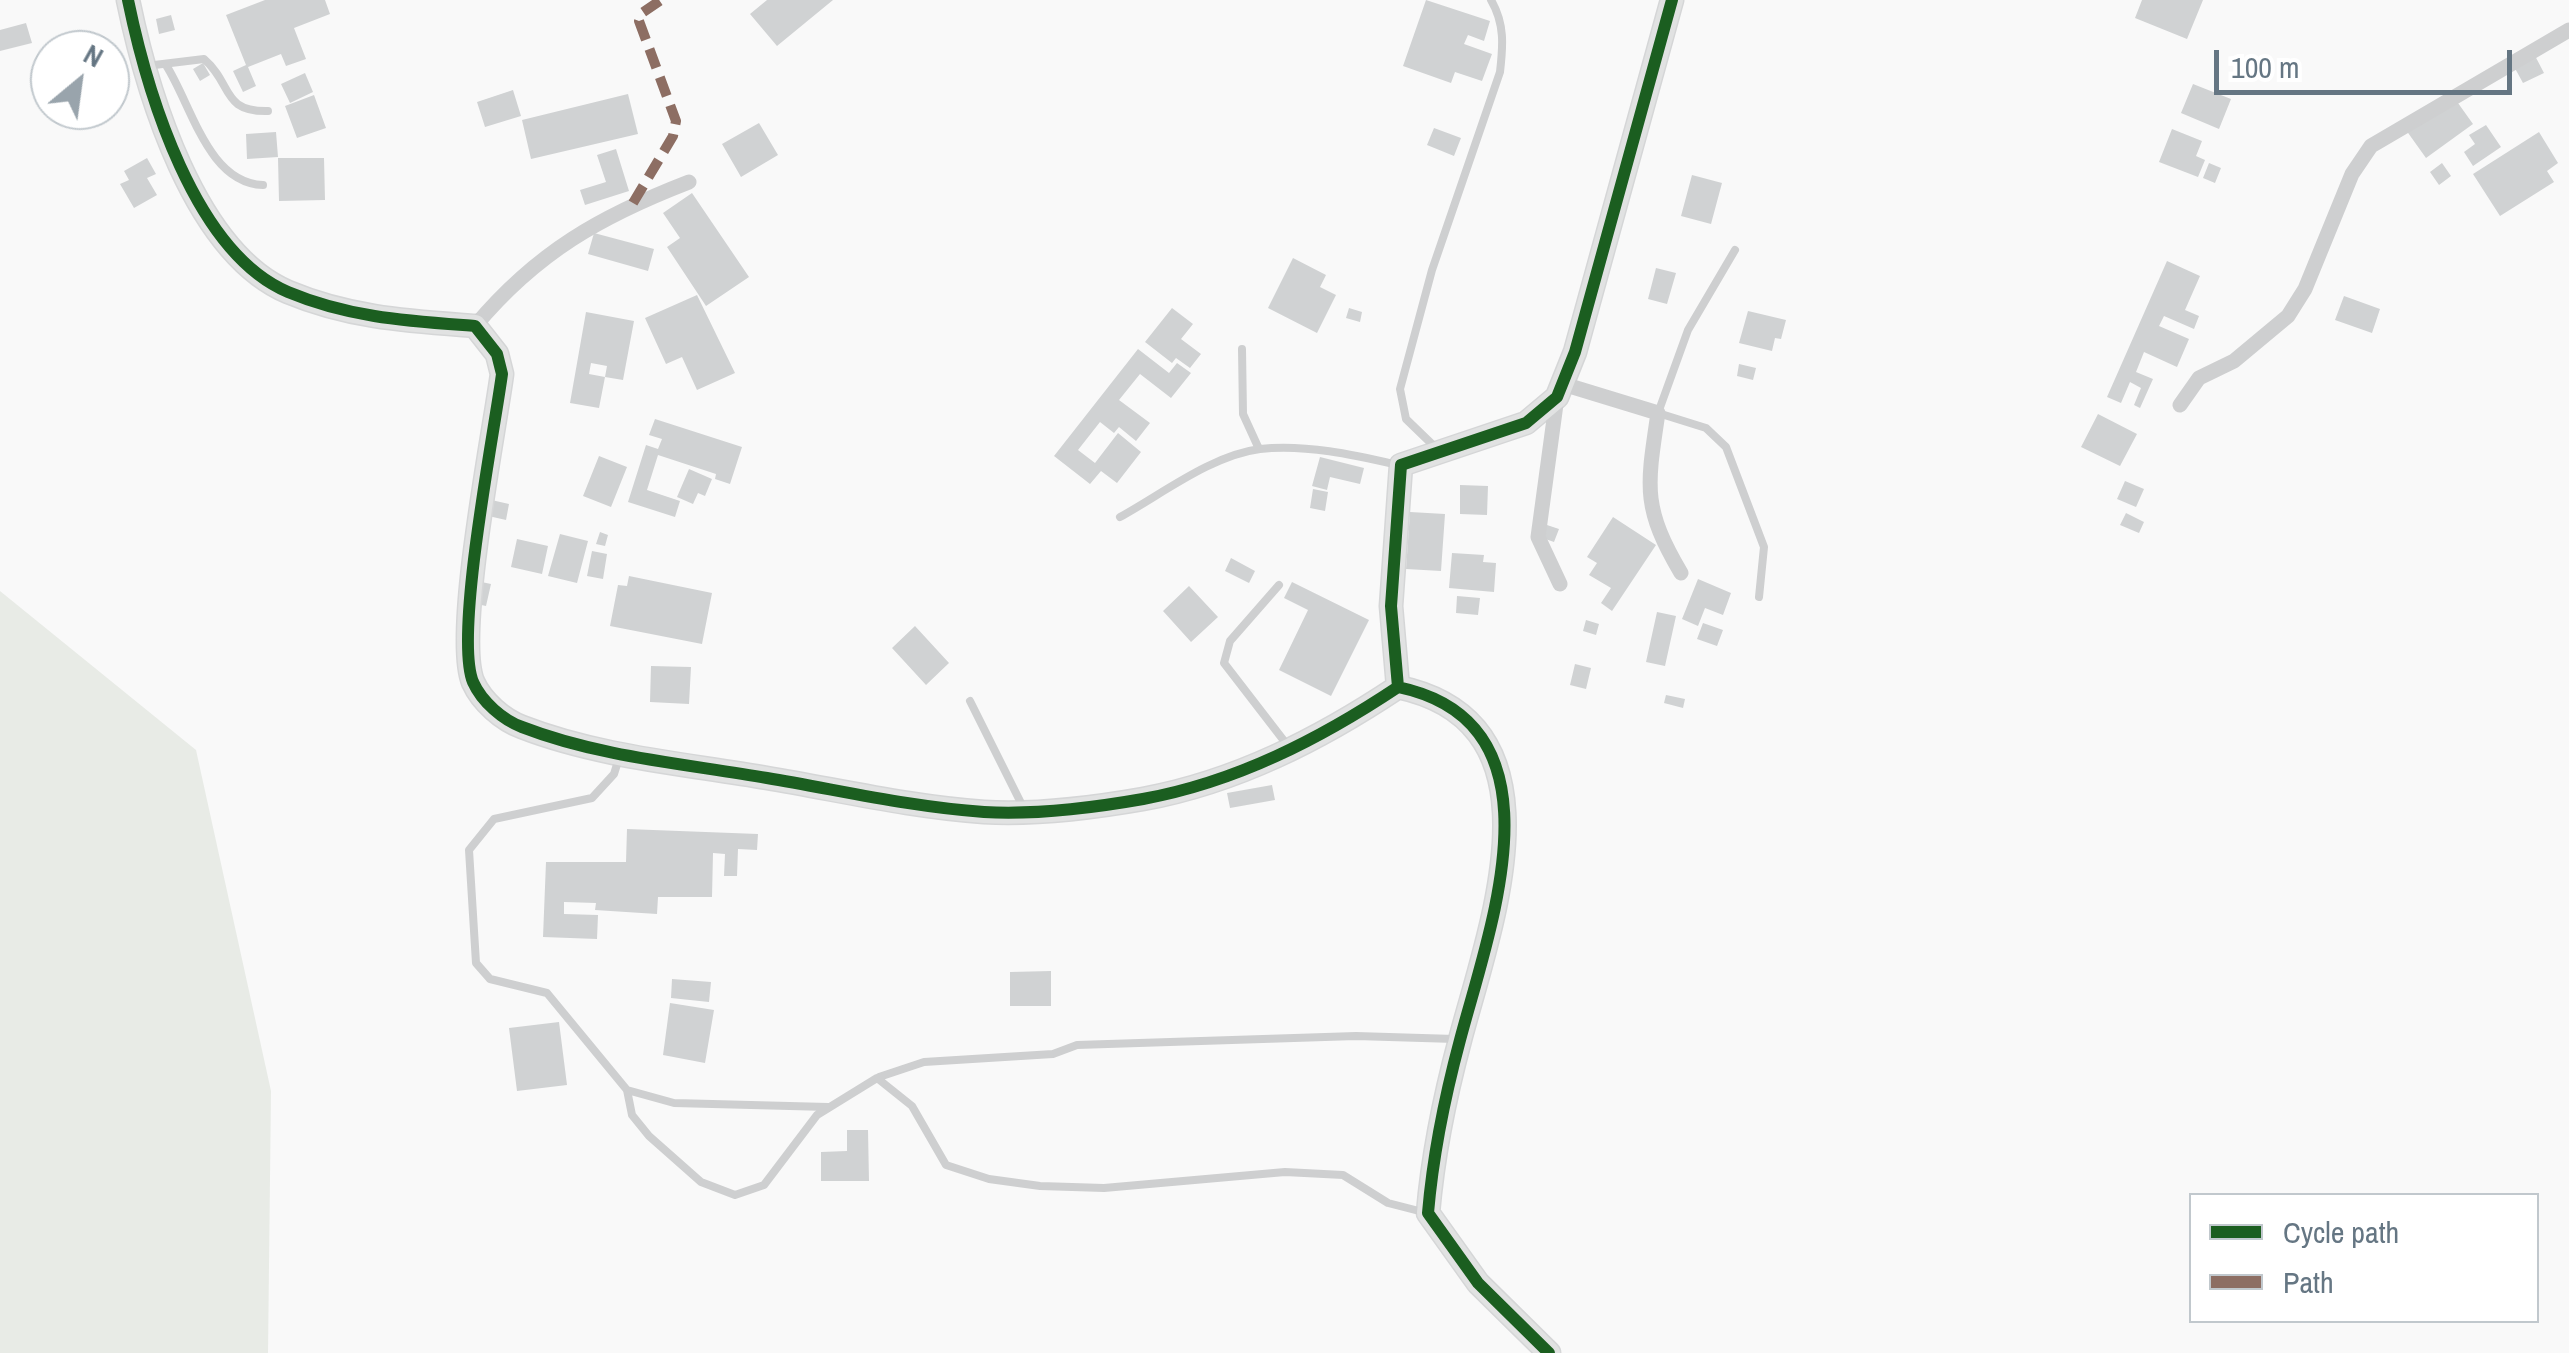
<!DOCTYPE html>
<html>
<head>
<meta charset="utf-8">
<style>
	body { margin:0 }
	#map { position:relative; width:2569px; height:1353px; overflow:hidden; background:#f9f9f9; font-family:"Archivo Narrow",sans-serif }
	canvas { display:block }
	.legend { position:absolute; left:2189px; top:1193px; width:350px; height:130px; box-sizing:border-box; background:#fff; border:2px solid #c1c8cd; margin:0; padding:12px 18px; list-style:none; font-size:30px; color:#657683 }
	.legend li { display:flex; align-items:center; gap:20px; height:50px }
	.legend b { width:50px; border:2px solid #c1c8cd }
	.north { position:absolute; left:30px; top:30px; width:100px; height:100px; box-sizing:border-box; background:#fff; border:2px solid #c1c8cd; border-radius:50%; rotate:29deg; font-size:28px; font-weight:700; line-height:40px; text-align:center; color:#657683 }
	.north::after { content:''; display:block; margin:auto; width:35px; height:45px; background:#99a4ac; clip-path:polygon(50% 0,100% 100%,50% 72%,0 100%) }
	.scale { position:absolute; left:2214px; top:50px; width:298px; height:45px; box-sizing:border-box; border:5px solid #657683; border-top:0; padding-left:12px; font-size:30px; line-height:35px; white-space:nowrap; color:#657683; -webkit-text-stroke:8px #fff; paint-order:stroke }
</style>
</head>
<body>
<div id="map">
<canvas width="2569" height="1353"></canvas>
<ul class="legend">
<li><b style="height:12px;background:#1b5e20"></b>Cycle path</li>
<li><b style="height:12px;background:#8d6e63"></b>Path</li>
</ul>
<div class="north">N</div>
<div class="scale">100 m</div>
</div>
<script>
const c = document.querySelector('canvas').getContext('2d');
c.lineJoin = 'round';
function fillPath(path, color) { c.fillStyle = color; c.fill(path, 'evenodd'); }
function strokePath(path, color, width, dash) { c.strokeStyle = color; c.lineWidth = width; c.lineCap = dash ? 'butt' : 'round'; c.setLineDash(dash || []); c.stroke(path); }
fillPath(new Path2D(`
	M0,591L196,750L271,1091L268,1353H0Z`), '#e8ebe6');
fillPath(new Path2D(`
	M265,0H325L330,14L294,28L306,59L286,66L281,54L248,67L256,86L243,92L233,71L246,65L226,15Z
	M767,0H833L777,46L750,14Z
	M1426,0L1490,21L1484,41L1468,35L1464,44L1492,54L1482,81L1455,72L1451,83L1403,66Z
	M2142,0H2203L2187,39L2135,18Z
	M171,15L175,30L159,34L156,19Z
	M26,23L32,43L0,51V30Z
	M2532,50L2544,73L2523,83L2511,61Z
	M203,63L210,75L200,81L193,69Z
	M305,73L313,92L290,103L281,84Z
	M2193,84L2231,99L2219,129L2181,113Z
	M513,90L521,116L485,127L477,102Z
	M628,94L638,134L531,159L522,120Z
	M314,95L326,128L297,138L285,106Z
	M2453,96L2473,124L2426,158L2406,130Z
	M759,123L778,155L741,177L722,144Z
	M2486,125L2501,147L2473,166L2464,152L2475,144L2469,135Z
	M1434,128L1461,138L1454,156L1427,145Z
	M2172,129L2202,141L2196,156L2205,160L2198,177L2159,162Z
	M276,132L278,157L247,159L246,134Z
	M2539,132L2558,163L2547,171L2554,182L2500,216L2473,174Z
	M616,149L629,191L585,205L580,190L606,182L597,155Z
	M147,158L156,174L147,178L157,195L134,208L120,184L129,180L124,171Z
	M278,158H324L325,200L279,201Z
	M2209,163L2221,168L2215,183L2203,178Z
	M2442,163L2451,176L2439,185L2430,172Z
	M1692,175L1722,183L1711,224L1681,216Z
	M692,193L749,277L706,306L667,247L680,238L663,213Z
	M594,233L654,249L648,271L588,254Z
	M1293,258L1326,275L1320,287L1336,295L1317,333L1268,308Z
	M2167,261L2200,276L2185,310L2199,316L2194,329L2164,316L2159,326L2189,339L2177,367L2144,352L2136,372L2153,379L2140,408L2134,405L2141,388L2130,382L2121,403L2107,397Z
	M1656,268L1676,273L1667,304L1648,299Z
	M697,295L735,373L697,390L682,357L666,364L645,318Z
	M2344,296L2380,309L2372,333L2335,320Z
	M1172,308L1193,324L1181,339L1201,354L1190,368L1176,358L1172,363L1145,342Z
	M1349,308L1362,312L1360,322L1346,318Z
	M1748,311L1786,320L1781,339L1775,338L1772,351L1739,343Z
	M586,312L634,321L623,380L605,377L607,366L591,363L589,374L605,377L599,408L570,403Z
	M1138,349L1169,373L1177,363L1191,373L1171,398L1140,374L1119,400L1150,423L1136,441L1119,427L1114,433L1100,422L1078,450L1095,463L1118,433L1141,452L1117,483L1101,471L1090,484L1054,456Z
	M1739,364L1756,368L1753,380L1737,376Z
	M2098,414L2137,434L2120,466L2081,447Z
	M655,419L742,447L730,484L715,479L716,474L658,455L647,490L680,501L675,517L628,502L646,445L658,449L662,439L649,435Z
	M599,456L627,467L611,507L583,496Z
	M1320,457L1364,468L1360,484L1330,477L1327,490L1312,486Z
	M689,469L712,479L705,496L698,493L693,504L677,497Z
	M2125,481L2144,489L2136,507L2117,499Z
	M1460,485L1488,486L1487,515L1460,514Z
	M1313,489L1328,492L1325,511L1310,508Z
	M487,499L509,504L506,520L484,515Z
	M1410,512L1445,514L1441,571L1406,569Z
	M2126,513L2144,522L2139,533L2120,525Z
	M1613,517L1656,545L1612,611L1601,603L1611,588L1589,575L1597,563L1587,557Z
	M1541,523L1559,529L1554,542L1537,536Z
	M600,532L608,535L605,546L596,544Z
	M560,534L588,541L577,583L548,576Z
	M517,539L548,546L542,574L511,567Z
	M592,551L607,554L603,579L587,576Z
	M1452,553L1484,555L1483,562L1496,563L1494,592L1449,588Z
	M1231,558L1255,571L1249,583L1225,571Z
	M629,576L712,593L702,644L610,626L618,585L627,586Z
	M1698,579L1731,593L1723,615L1705,608L1698,626L1682,619Z
	M477,581L491,584L486,606L472,603Z
	M1292,582L1369,620L1331,696L1279,670L1308,610L1284,598Z
	M1189,586L1218,617L1191,642L1163,611Z
	M1457,596L1480,598L1478,615L1456,613Z
	M1657,612L1676,616L1665,666L1646,662Z
	M1586,620L1599,624L1596,635L1583,631Z
	M1703,623L1723,630L1717,646L1697,639Z
	M915,626L949,663L926,685L892,648Z
	M1575,664L1591,668L1586,689L1570,685Z
	M651,666L691,667L689,704L650,702Z
	M1666,695L1685,699L1683,708L1664,703Z
	M1272,785L1275,800L1230,808L1227,793Z
	M627,829L758,834L757,850L738,849L737,876H724L725,854L713,853L712,897H658L657,914L595,910L596,903L564,902V914L598,915L597,939L543,937L546,862H626Z
	M1051,971V1006H1010V972Z
	M672,979L711,982L709,1002L671,998Z
	M670,1003L714,1010L705,1063L663,1055Z
	M559,1022L567,1085L517,1091L509,1028Z
	M847,1130H868L869,1181H821V1152L847,1151Z`), '#d0d2d3');
const secondary = new Path2D(`
	M128,0C147,92 194,252 288,292C350,318 409,321 475,326L497,354L502,374C494,434 454,635 473,682C482,702 503,720 522,727C599,757 687,764 767,778C839,790 911,807 984,812C1036,815 1092,808 1143,799C1236,782 1320,739 1398,687C1569,723 1490,926 1460,1040C1445,1096 1433,1154 1428,1213L1478,1283L1549,1353
	M1398,687L1391,606L1401,465L1526,423L1557,397L1575,352L1672,0`);
strokePath(secondary, '#d5d6d7', 25);
strokePath(new Path2D(`
	M166,65C192,106 208,183 263,185
	M146,66L204,59C233,84 221,112 268,111
	M1735,250L1688,330L1658,413L1706,428L1726,447L1764,547L1759,597
	M1242,349L1243,414L1259,449
	M1436,448L1406,419L1400,389L1432,270L1500,72C1503,46 1505,24 1491,0
	M1120,517C1162,494 1212,455 1260,449C1306,444 1354,455 1398,465
	M1279,585L1230,641L1224,663L1288,746
	M970,701L1024,809
	M619,758L614,774L592,798L494,819L469,850L476,963L490,979L547,993L627,1090L632,1115L649,1136L701,1182L735,1195L764,1185L817,1115L877,1078L912,1106L946,1165L989,1179L1040,1186L1104,1188L1285,1172L1343,1175L1388,1203L1423,1212
	M879,1077L924,1062L1053,1054L1077,1045L1356,1036L1455,1039
	M627,1090L674,1103L828,1107`), '#cecfd0', 8);
strokePath(new Path2D(`
	M475,326C537,252 601,216 689,182
	M1563,384L1658,413C1647,487 1642,507 1681,573
	M1557,397L1538,537L1560,584
	M2180,405L2199,378L2234,361L2288,316L2305,289L2352,174L2371,146L2569,30`), '#cecfd0', 15);
strokePath(secondary, '#e1e2e2', 22);
strokePath(new Path2D(`
	M633,203L673,136L676,121L639,21L642,13L661,0`), '#8d6e63', 10, [20, 10]);
strokePath(new Path2D(`
	M128,0C147,92 194,252 288,292C350,318 409,321 475,326L497,354L502,374C494,434 454,635 473,682C482,702 503,720 522,727C599,757 687,764 767,778C839,790 911,807 984,812C1036,815 1092,808 1143,799C1236,782 1320,739 1398,687C1569,723 1490,926 1460,1040C1445,1096 1433,1154 1428,1213L1478,1283L1549,1353
	M1398,687L1391,606L1401,465L1526,423L1557,397L1575,352L1672,0`), '#1b5e20', 12);
</script>
</body>
</html>
